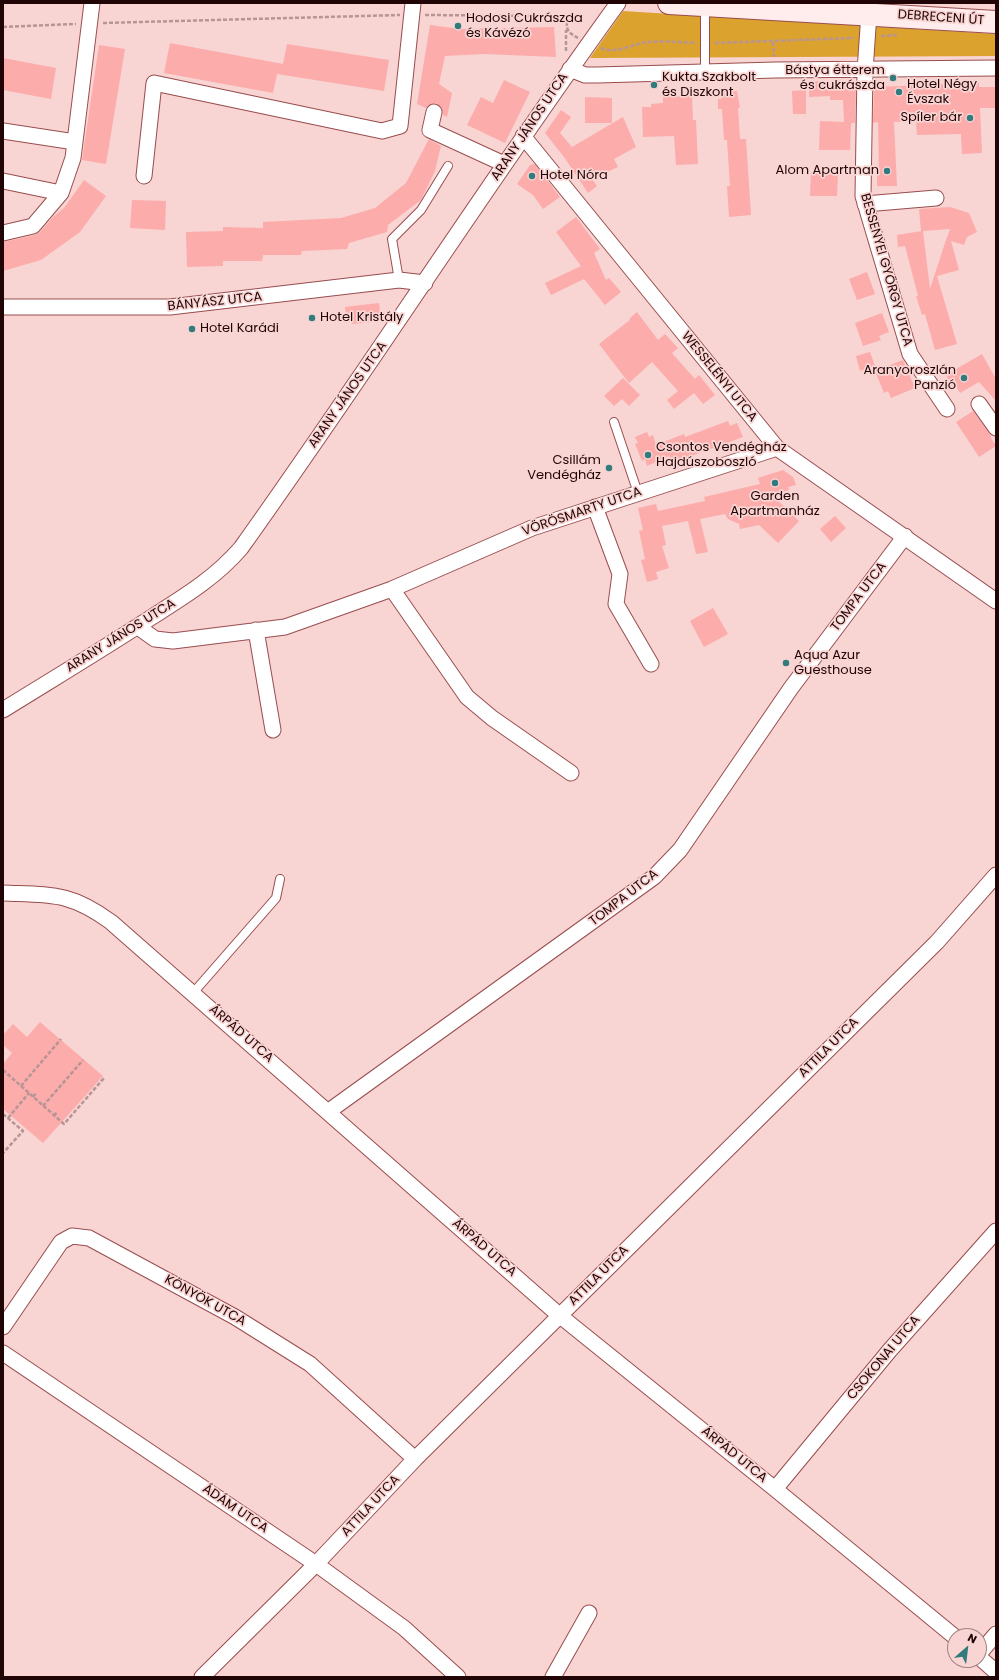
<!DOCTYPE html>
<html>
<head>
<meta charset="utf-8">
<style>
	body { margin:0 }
	#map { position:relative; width:999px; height:1680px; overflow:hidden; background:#f8d4d2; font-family:Poppins,sans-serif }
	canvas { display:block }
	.frame { position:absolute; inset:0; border:4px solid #210406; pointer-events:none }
	.north { position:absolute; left:947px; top:1628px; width:40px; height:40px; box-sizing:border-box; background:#f8d4d2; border:1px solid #a28180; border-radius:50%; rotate:28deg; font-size:11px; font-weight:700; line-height:16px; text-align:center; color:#210406 }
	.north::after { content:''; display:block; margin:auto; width:14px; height:18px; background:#317a7e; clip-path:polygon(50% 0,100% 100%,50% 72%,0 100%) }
</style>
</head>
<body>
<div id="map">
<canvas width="999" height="1680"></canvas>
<div class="frame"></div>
<div class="north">N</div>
</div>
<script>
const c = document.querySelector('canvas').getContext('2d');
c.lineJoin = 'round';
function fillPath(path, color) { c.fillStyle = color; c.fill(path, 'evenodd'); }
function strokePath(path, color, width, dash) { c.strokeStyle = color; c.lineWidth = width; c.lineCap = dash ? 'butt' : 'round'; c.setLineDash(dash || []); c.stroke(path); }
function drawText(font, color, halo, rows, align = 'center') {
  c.font = font + ' Poppins,sans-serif'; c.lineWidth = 3.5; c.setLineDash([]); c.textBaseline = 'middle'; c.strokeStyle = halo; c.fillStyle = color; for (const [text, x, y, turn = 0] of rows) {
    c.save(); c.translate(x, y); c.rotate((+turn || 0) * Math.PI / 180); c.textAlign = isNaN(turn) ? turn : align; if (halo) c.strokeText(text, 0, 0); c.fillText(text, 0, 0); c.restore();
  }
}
fillPath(new Path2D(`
	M623,11L996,34V56L590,58Z`), '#dca22e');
fillPath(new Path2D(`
	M430,25L460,29L554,27L556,57L484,54L445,56L439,84L452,93L447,117L443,115L442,109L436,103L431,104L426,108L417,104Z
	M170,43L283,64L287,44L389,60L384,91L277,74L273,93L164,73Z
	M99,45L125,49L106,164L82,160Z
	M3,58L56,68L51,99L3,90Z
	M504,80L530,92L505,143L467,125L481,97L493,103Z
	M821,81V85H852V88H856L855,123H851L850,150H819L820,121L844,122L843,100H830V96L809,97V82Z
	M979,83V87H996V108H980L982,153L962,154L961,134L917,135L916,121L894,122L897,186H877V175H879L878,122L873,123L874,87Z
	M806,90V114H793L792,91Z
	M737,91L740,108H738L740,139H746L751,215L729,217L727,186H730L727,140H724L722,109H718V99H721V92Z
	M692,96L693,120H696L698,164L676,165L674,136L643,137L642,107H651V104L663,103V97Z
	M585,97L612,98V123H585Z
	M561,110L571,117L560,133L572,147L623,117L636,147L614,159L618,167L592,179L597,186L588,193L564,157L545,133Z
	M429,139L441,146L435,171L421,200L388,225L387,232L349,243L347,249L302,251L301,255H263L262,261H223V266L187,267L186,232L223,231V227L263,228V222L341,218L375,208L406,183Z
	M535,164L560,197L543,209L533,195L517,184L530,165Z
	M811,172L838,173L837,196H810Z
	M84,180L106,196L80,232L41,260L3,271V242L35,235L40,232L53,217L64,208Z
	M132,200L166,201L165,230L130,228Z
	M950,207L969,213L977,232L967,237L964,245L951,241L959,270L937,276L957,344L935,350L925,314L922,315L916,296H918L905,246L898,247L897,235L922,231H921L919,209ZM950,229L946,240L930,289L923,231Z
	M576,217L600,249L594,253L606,280L609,278L621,292L605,305L584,279L551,295L545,283L581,266L556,232Z
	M867,272L875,294L857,300L849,279Z
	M379,303L380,313L370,314L371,322L352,324L351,316L346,317L345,307Z
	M637,312L658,340L665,334L678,348L672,353L695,379L699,375L715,395L703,404L694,393L674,409L667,400L678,391L652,362L629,383L599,344L630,320L629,319Z
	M882,313L889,332L879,336L881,340L863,346L855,323Z
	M870,352L875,366L860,371L856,356Z
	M982,354L996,379V401L979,382L960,393L956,386L953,388L946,375Z
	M903,360L915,388L891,398L888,391L884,393L875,371Z
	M623,378L640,395L629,406L622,399L614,406L604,396Z
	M973,411L991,436V438L996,446L979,457L956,422Z
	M728,421L730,426L737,423L743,437L672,463L669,456L647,466L645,459L642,461L635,444L638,443L635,437L647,432L649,437L653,435L656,445L684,434L685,437Z
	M783,470L793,477L796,485L788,487L789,490L772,495L799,521L778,543L759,525L740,529L739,524L728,519L725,514L700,519L708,552L696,554L688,521L662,526L666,545L662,546L669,568L656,572L658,579L647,582L641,560L645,559L639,531L643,530L638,508L656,504L658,511L705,501L704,497L760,484L758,478Z
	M835,516L846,528L831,542L820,529Z
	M713,608L728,634L704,647L690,621Z
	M40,1022L103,1076L43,1143L3,1109V1064L12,1053L3,1045V1035L13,1024L27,1037Z`), '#fcacab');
const lane = new Path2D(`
	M705,73V6
	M399,280L392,239L421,210L448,166
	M614,422L638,493
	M193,993L276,898L280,879`);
const street = new Path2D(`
	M869,13L865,71L863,196L910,354L947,409
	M570,69L585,75H597L775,70L996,68
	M434,112L430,130L504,164
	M3,131L75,142
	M523,136L777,448L996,601
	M144,176L154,83L382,131L400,126L413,3
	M3,181L61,193
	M865,204L936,198
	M3,233L33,226L61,193L73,158L92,3
	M3,307H170L399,280L425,283
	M979,404L996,428
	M595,507L620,574L616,604L651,664
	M392,589L467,697L492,718L571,773
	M138,627L155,639L173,641L285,627L392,589L532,528L777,448
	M256,630L273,730
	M3,710C53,679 103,649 152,617C185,596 215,578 241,548C369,369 488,182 618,3
	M3,893C52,895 70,892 111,922L559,1315L775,1489L955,1637
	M329,1111L654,877L680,850L791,688L905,536
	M3,1327L61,1242L72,1236L89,1238L235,1317L310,1364L415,1459
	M3,1353L316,1564L404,1628L458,1677
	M775,1489L890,1350L996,1231
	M979,1654L996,1634
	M979,1657L996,1672
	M202,1677L316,1564L415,1459L937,942L996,875
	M553,1677L589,1613`);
const secondary = new Path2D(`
	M669,3L996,22`);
strokePath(lane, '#994d4e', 10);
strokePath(street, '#994d4e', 17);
strokePath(secondary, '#994d4e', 24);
strokePath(new Path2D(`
	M425,15L559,16L567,21C566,31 569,33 578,38
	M103,23L400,15
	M3,27L76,24
	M881,36L898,35
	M773,42L774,57
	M715,43L854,38
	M601,48C617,55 632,43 649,42C664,41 680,42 696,43
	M566,51V30
	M3,1070L64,1124L104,1078
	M21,1086L61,1039
	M33,1097L36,1093
	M43,1106L83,1060
	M3,1114L23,1131L3,1153
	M54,1116L57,1112
	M8,1118L29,1093`), '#b79595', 2.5, [4, 2]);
strokePath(lane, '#fff', 8);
strokePath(street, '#fff', 15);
strokePath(secondary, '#ffecec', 22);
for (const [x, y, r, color] of [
	[458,26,4,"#317a7e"],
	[893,78,4,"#317a7e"],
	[654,85,4,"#317a7e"],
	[899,92,4,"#317a7e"],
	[970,118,4,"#317a7e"],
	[887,171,4,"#317a7e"],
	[532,176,4,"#317a7e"],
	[312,318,4,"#317a7e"],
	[192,329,4,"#317a7e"],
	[964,378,4,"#317a7e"],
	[648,455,4,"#317a7e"],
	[609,468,4,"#317a7e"],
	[775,483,4,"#317a7e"],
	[786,663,4,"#317a7e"]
]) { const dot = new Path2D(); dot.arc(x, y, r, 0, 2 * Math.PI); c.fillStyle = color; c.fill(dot); strokePath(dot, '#f8d4d2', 1.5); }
drawText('13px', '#210406', '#f8d4d2', [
	["DEBRECENI ÚT",941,18,4],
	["ARANY JÁNOS UTCA",530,127,-56],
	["BESSENYEI GYÖRGY UTCA",886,270,74],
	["BÁNYÁSZ UTCA",215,302,-6],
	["WESSELÉNYI UTCA",719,377,51],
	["ARANY JÁNOS UTCA",348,395,-55],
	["VÖRÖSMARTY UTCA",582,512,-19],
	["TOMPA UTCA",859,597,-53],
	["ARANY JÁNOS UTCA",121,636,-32],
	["TOMPA UTCA",624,898,-38],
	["ÁRPÁD UTCA",241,1034,41],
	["ATTILA UTCA",829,1048,-45],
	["ÁRPÁD UTCA",484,1248,41],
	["ATTILA UTCA",599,1276,-45],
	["KÖNYÖK UTCA",205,1301,29],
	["CSOKONAI UTCA",884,1358,-50],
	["ÁRPÁD UTCA",734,1455,39],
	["ATTILA UTCA",371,1506,-47],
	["ÁDÁM UTCA",235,1509,34]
]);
drawText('13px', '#210406', '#f8d4d2', [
	["Hodosi Cukrászda",466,19],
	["és Kávézó",466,34],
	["Bástya étterem",885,71,"right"],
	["és cukrászda",885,86,"right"],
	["Kukta Szakbolt",662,78],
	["és Diszkont",662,93],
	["Hotel Négy",907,85],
	["Évszak",907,100],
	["Spíler bár",962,118,"right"],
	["Alom Apartman",879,171,"right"],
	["Hotel Nóra",540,176],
	["Hotel Kristály",320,318],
	["Hotel Karádi",200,329],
	["Aranyoroszlán",956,371,"right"],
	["Panzió",956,386,"right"],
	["Csontos Vendégház",656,448],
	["Hajdúszoboszló",656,463],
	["Csillám",601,461,"right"],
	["Vendégház",601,476,"right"],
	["Garden",775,497,"center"],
	["Apartmanház",775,512,"center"],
	["Aqua Azur",794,656],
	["Guesthouse",794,671]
], 'left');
</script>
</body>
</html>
